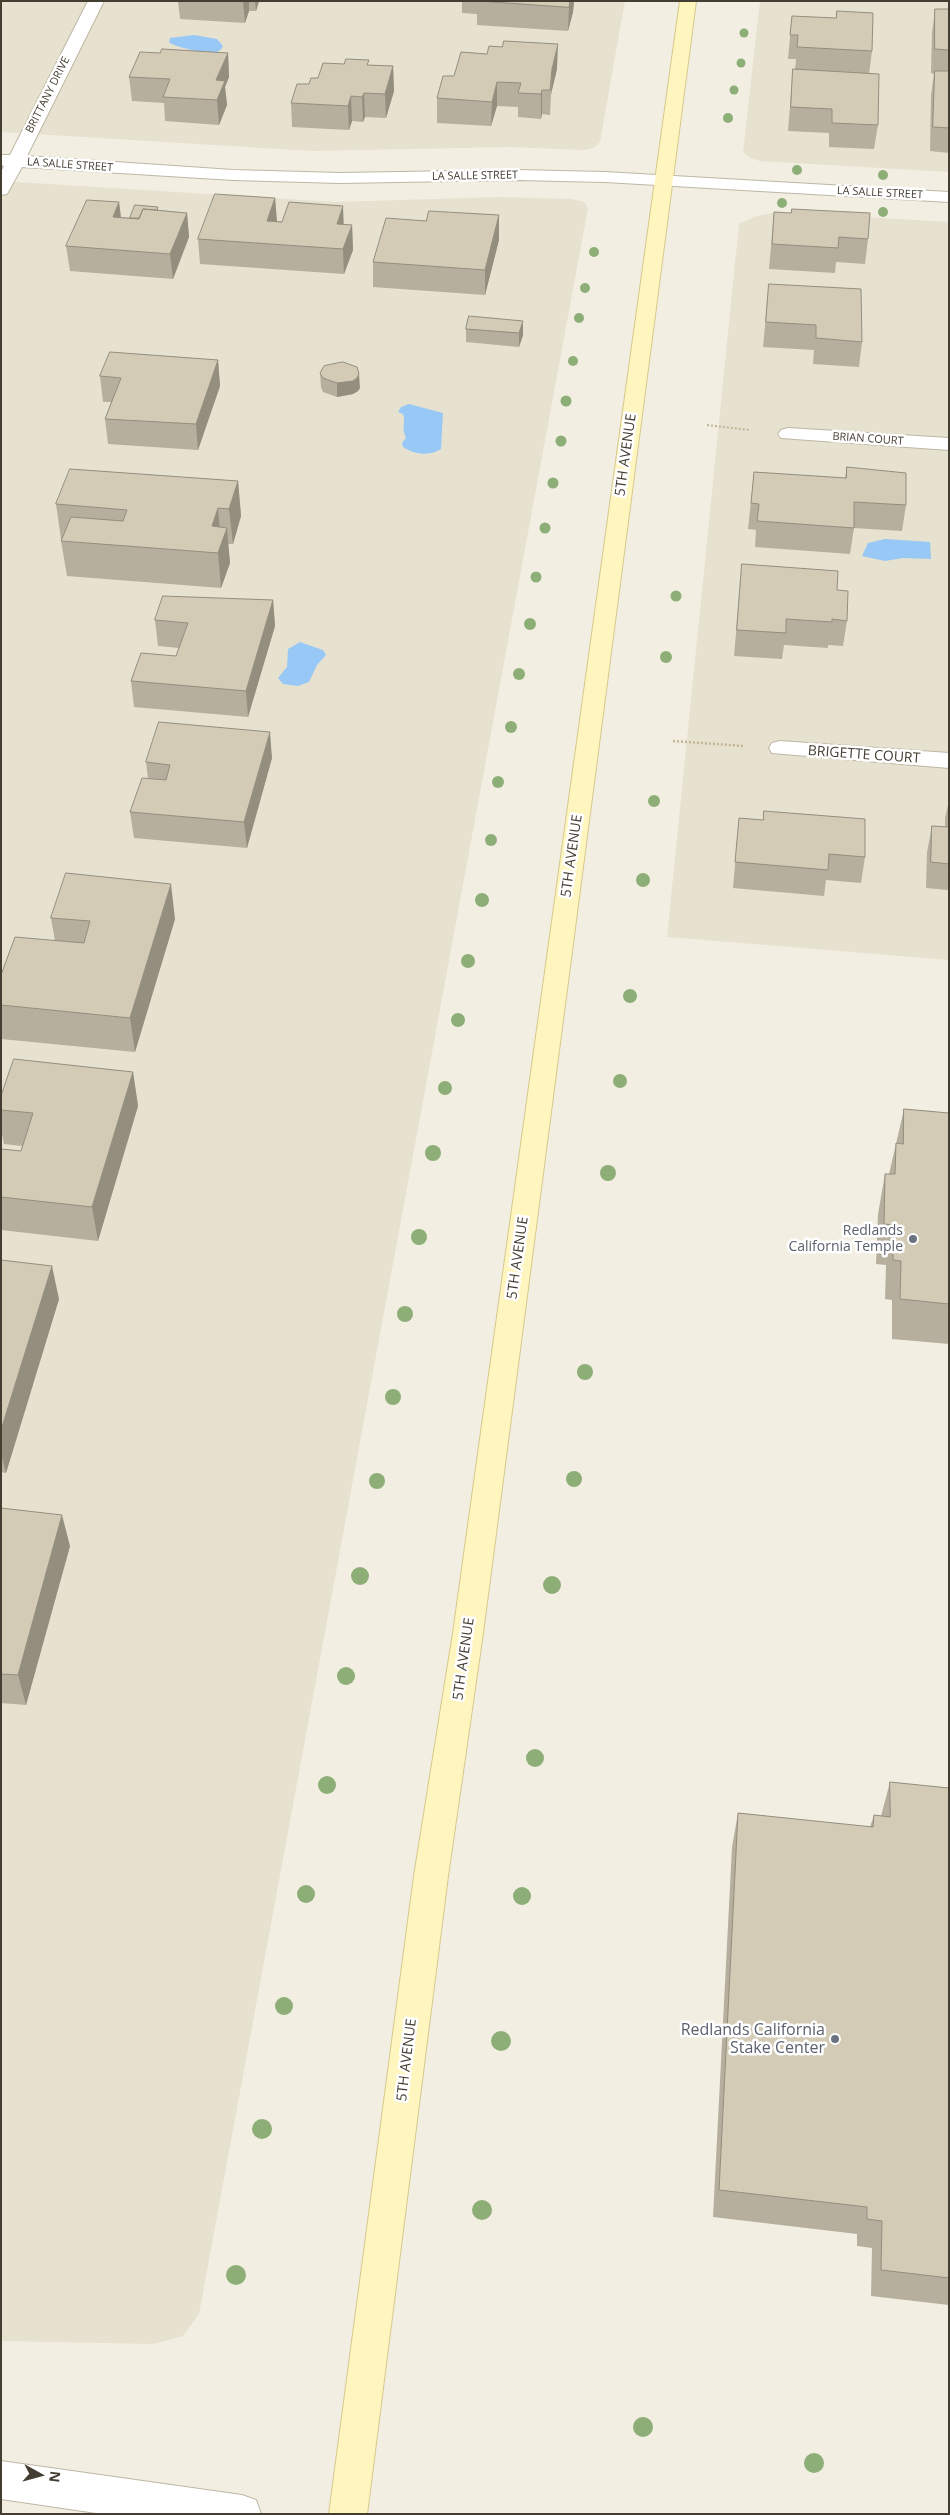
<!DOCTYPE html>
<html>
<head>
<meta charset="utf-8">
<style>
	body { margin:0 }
	#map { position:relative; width:950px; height:2515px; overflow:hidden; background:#f2efe2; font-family:"Open Sans",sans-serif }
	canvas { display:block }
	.frame { position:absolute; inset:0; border:2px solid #443e32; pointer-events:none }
	.north { position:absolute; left:15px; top:2450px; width:50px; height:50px; -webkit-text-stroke:4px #fff; paint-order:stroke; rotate:97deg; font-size:14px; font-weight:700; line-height:20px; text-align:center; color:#443e32 }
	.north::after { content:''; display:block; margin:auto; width:18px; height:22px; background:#443e32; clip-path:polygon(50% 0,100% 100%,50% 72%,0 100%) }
</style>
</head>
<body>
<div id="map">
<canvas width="950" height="2515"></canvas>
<div class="frame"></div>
<div class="north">N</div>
</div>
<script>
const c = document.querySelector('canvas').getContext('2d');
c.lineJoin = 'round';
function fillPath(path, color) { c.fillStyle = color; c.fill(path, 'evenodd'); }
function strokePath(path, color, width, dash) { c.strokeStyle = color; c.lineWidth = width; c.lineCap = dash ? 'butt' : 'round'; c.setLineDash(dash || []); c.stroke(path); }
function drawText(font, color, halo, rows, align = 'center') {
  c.font = font + ' "Open Sans",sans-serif'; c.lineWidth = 5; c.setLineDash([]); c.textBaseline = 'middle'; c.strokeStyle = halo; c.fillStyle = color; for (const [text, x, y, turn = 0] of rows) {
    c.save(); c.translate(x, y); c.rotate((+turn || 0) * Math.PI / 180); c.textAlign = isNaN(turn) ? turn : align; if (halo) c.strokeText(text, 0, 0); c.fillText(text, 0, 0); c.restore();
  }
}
fillPath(new Path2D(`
	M1,1H625L600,142L594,148L583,150L510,147L312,151L1,132Z
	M760,1H949V172L760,161L750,158L743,152Z
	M1,181L335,202L497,197L572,199L584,202L588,208L199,2314L183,2336L153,2344L1,2341Z
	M780,212L949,222V960L667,937L739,224L756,216Z`), '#e7e1cf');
fillPath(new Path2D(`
	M194,35L217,39L223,46C221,49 221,50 217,52C211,55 173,47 169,42L170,38Z
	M409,404L443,413L441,449C428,457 414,454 403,447L402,443L406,438C401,426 406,424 403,414L398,412L401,407Z
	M885,539L930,542L931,559L903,558L885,561L862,556L868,543Z
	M300,642L323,650L326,655L317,665L309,682L298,686L283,684L278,678L287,667L288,649Z`), '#98c8f5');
const minor = new Path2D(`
	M88,1H104L27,156L233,170L340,173L517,170L605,172L949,192V202L605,182L517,180L340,183L233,180L22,167L7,194L1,195V172L4,166L1,165V155H10Z
	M788,428L949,438V450L781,438L778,434L781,430Z
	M780,741L949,753V768L772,753L769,748L772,743Z
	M1,2461L242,2495L256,2500L261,2514H103L1,2499Z`);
const secondary = new Path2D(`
	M680,1H696L483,1633L448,1876L367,2514H329L414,1876L453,1633Z`);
strokePath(minor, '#beb7a4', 2);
strokePath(secondary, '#d6c98d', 2);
strokePath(new Path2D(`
	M707,425L750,430`), '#c1b594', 2, [2, 2]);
strokePath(new Path2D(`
	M673,741L744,746`), '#c1b594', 2.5, [2, 2]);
fillPath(minor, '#fff');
fillPath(secondary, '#fff5bf');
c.fillStyle = '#8eae78';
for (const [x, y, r] of [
	[744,33,4.5],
	[741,63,4.5],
	[734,90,4.5],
	[728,118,5],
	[797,170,5],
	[883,175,5],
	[782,203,5],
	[883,212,5],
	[594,252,5],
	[585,288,5],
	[579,318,5],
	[573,361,5],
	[566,401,5.5],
	[561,441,5.5],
	[553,483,5.5],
	[545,528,5.5],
	[536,577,5.5],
	[676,596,5.5],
	[530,624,6],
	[666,657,6],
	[519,674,6],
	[511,727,6],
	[498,782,6],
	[654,801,6],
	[491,840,6],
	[643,880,7],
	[482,900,7],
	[468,961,7],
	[630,996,7],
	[458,1020,7],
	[620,1081,7],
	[445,1088,7],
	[433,1153,8],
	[608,1173,8],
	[419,1237,8],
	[405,1314,8],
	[585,1372,8],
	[393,1397,8],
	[574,1479,8],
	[377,1481,8],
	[360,1576,9],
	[552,1585,9],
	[346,1676,9],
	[535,1758,9],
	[327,1785,9],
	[306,1894,9],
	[522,1896,9],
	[284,2006,9],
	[501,2041,10],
	[262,2129,10],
	[482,2210,10],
	[236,2275,10],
	[643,2427,10],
	[814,2463,10]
]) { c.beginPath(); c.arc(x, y, r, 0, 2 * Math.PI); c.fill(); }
fillPath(new Path2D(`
	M178,1H259L256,11H249L245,23L180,19Z
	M462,1H574L573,12L568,31L477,25V14L462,13Z
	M935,9H949V153L930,151L931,95L934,74L931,73L932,33Z
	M792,16L872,51L869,74L878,125L874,149L829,147V133L788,131L793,69L795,70L796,59H788Z
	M160,53H228L229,77L225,87L227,105L219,125L165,121L164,103L132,101L129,77Z
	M369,65L393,66L394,91L386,118L365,117L363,122L352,121L349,130L292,127L291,103L318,78Z
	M557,69L551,94L550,115L542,114L541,119L518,117V107L497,106L491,126L437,123V98L454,76Z
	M275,198L277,221L352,225L353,250L344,274L200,264L198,239Z
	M119,202L121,217L130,218L158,207V210L187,213L189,237L173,279L70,271L66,246Z
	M774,212L868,239L865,264L836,262L835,273L769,269Z
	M499,215V240L485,295L373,287V262L426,221Z
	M769,284L862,342L859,367L813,364L814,350L763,347Z
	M469,316L523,335L519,347L466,342V329Z
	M218,360L220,386L198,450L108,444L105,419L111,402H103L100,376Z
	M320,373L360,388L358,391L353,394L337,397L323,392L321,387Z
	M847,467L906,505L902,531L854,528L850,554L755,547L756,530L748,529L754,472L845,478Z
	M238,481L241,516L233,544H228L230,563L221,588L67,576L61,541L62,539H61L56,504Z
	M742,564L837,590L847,621L843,646L828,645V648L784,645L782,659L734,656Z
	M273,600L275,626L248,717L134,707L131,681L176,656L179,648L158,646L155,620Z
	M272,758L247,848L134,838L130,812L148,779L146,762Z
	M949,801V909H948V890L926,888L927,852L932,826L945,827V818Z
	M764,811L865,857L861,883L826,880L824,896L733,888L739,818L763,820Z
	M51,918L175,919L135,1052L1,1039V975L55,941Z
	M133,1072L138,1106L98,1241L1,1230V1149L21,1151L22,1146L4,1144L1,1130V1096Z
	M904,1109L949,1113V1344L892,1339V1300L885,1299L886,1265L876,1264L878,1214L885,1174H889Z
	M1,1260L59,1299L6,1473L1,1472Z
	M1,1508L70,1546L26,1705L1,1703Z
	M890,1782L949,1788V2305L871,2296L872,2248L857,2246V2234L713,2217L732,1847L738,1813L870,1827L874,1815L881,1816Z`), '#b6af9d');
fillPath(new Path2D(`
	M243,1H249V11L245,23Z
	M255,1H259L256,11Z
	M570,1H574L573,12L568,31L569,7Z
	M558,44L557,69L551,94L550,115L552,69Z
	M228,53L229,77L225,87L227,105L219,125L217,100L216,80Z
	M393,66L394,91L386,118L385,94Z
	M497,82V106L491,126L492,102Z
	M542,90V114L541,119V94Z
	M364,93L365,117L363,122L362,97Z
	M351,96L352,121L349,130L348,106Z
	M275,198L277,223L267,221Z
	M119,202L122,227L113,217Z
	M343,206L344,231L339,249L337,224Z
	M187,213L189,237L173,279L170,254Z
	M499,215V240L485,295V270Z
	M352,225L353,250L344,274L343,249Z
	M523,321V335L519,347V333Z
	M218,360L220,386L198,450L196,424Z
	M359,374L360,388L358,391L353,394L337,397V383Z
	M238,481L241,516L233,544L229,509Z
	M218,508L221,543L227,528L230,563L221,588L218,553L212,526Z
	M273,600L275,626L248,717L246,691Z
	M270,732L272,758L247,848L244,822Z
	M171,884L175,919L135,1052L130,1018Z
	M133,1072L138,1106L98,1241L92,1207Z
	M52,1266L59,1299L6,1473L1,1453V1430Z
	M62,1515L70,1546L26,1705L18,1675Z`), '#948e7f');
const building = new Path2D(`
	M479,1H570L569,7Z
	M935,9H949V50L935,49Z
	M837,11L873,13L872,51L797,47L798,35H790L792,16L836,18Z
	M504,41L558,44L552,69L550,90H542L541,94L518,93L521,83L497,82L492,102L437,98L443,76H454L461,52L487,54L489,46L502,47Z
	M162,49L228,53L216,80L225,81L217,100L163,97L170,79L129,77L140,52L160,53Z
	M346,59L369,60L367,65L393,66L385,94L364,93L362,97L351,96L348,106L291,103L297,84H309L311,78H318L323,63L344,64Z
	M793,69L879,74L878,125L832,123V109L791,107Z
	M935,71H949V128L933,127Z
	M215,194L275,198L267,221L282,222L289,202L343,206L337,224L352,225L343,249L198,239Z
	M87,200L119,202L113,217L139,219L143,209L187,213L170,254L66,246Z
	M135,205L158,207L157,210L143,209L139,218H130Z
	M792,209L870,213L868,239L839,237L838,248L772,244L774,212L791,213Z
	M429,211L499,215L485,270L373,262L386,218L426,221Z
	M769,284L861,289L862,342L816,338V325L766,322Z
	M469,316L523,321L519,333L466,329Z
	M110,352L218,360L196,424L105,419L121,378L100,376Z
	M343,362L357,367L359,374L357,378L353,381L337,383L323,378L320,373L324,366Z
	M847,467L906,473V505L854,502V528L757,521L759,504L751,503L754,472L846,478Z
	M70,469L238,481L229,509L218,508L212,526L227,528L218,553L61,541L71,517L123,521L127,510L56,504Z
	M742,564L838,571L837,590L848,591L847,621L832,619V622L786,619V633L737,630Z
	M163,596L273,600L246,691L131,681L141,653L176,656L188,623L155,620Z
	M159,722L270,732L244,822L130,812L142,778L166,780L170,765L146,762Z
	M764,811L865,819V857L829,854L828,870L735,862L739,818L763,820Z
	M932,826L949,827V864L931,862Z
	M66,873L171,884L130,1018L1,1005V975L15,937L84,943L90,921L51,918Z
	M14,1059L133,1072L92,1207L1,1197V1149L21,1151L33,1113L1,1110V1096Z
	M904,1109L949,1113V1304L900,1299L901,1261L893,1260L894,1225L884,1224L885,1174H895L896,1143L903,1144Z
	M1,1260L52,1266L1,1430Z
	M1,1508L62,1515L18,1675L1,1674Z
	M890,1782L949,1788V2278L881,2270L882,2221L867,2219V2207L719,2190L738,1813L873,1827L874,1815L890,1817Z`);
fillPath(building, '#d4cbb6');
strokePath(building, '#948e7f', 1);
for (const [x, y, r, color] of [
	[913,1239,5,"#6b7280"],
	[835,2039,5,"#6b7280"]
]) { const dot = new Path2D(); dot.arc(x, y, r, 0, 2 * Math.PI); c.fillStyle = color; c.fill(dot); strokePath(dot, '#fff', 2); }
drawText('11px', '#443e32', '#fff', [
	["BRITTANY DRIVE",48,95,-63],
	["LA SALLE STREET",70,165,4],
	["LA SALLE STREET",475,176,-1],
	["LA SALLE STREET",880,193,3],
	["BRIAN COURT",868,439,4]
]);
drawText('14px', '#443e32', '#fff', [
	["5TH AVENUE",626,455,-82],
	["BRIGETTE COURT",864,755,4],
	["5TH AVENUE",572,856,-82],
	["5TH AVENUE",518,1258,-82],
	["5TH AVENUE",464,1659,-82],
	["5TH AVENUE",407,2060,-83]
]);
drawText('14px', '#5b616d', '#fff', [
	["Redlands",903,1231],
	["California Temple",903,1247]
], 'right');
drawText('16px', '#5b616d', '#fff', [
	["Redlands California",825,2030],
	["Stake Center",825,2048]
], 'right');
</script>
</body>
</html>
